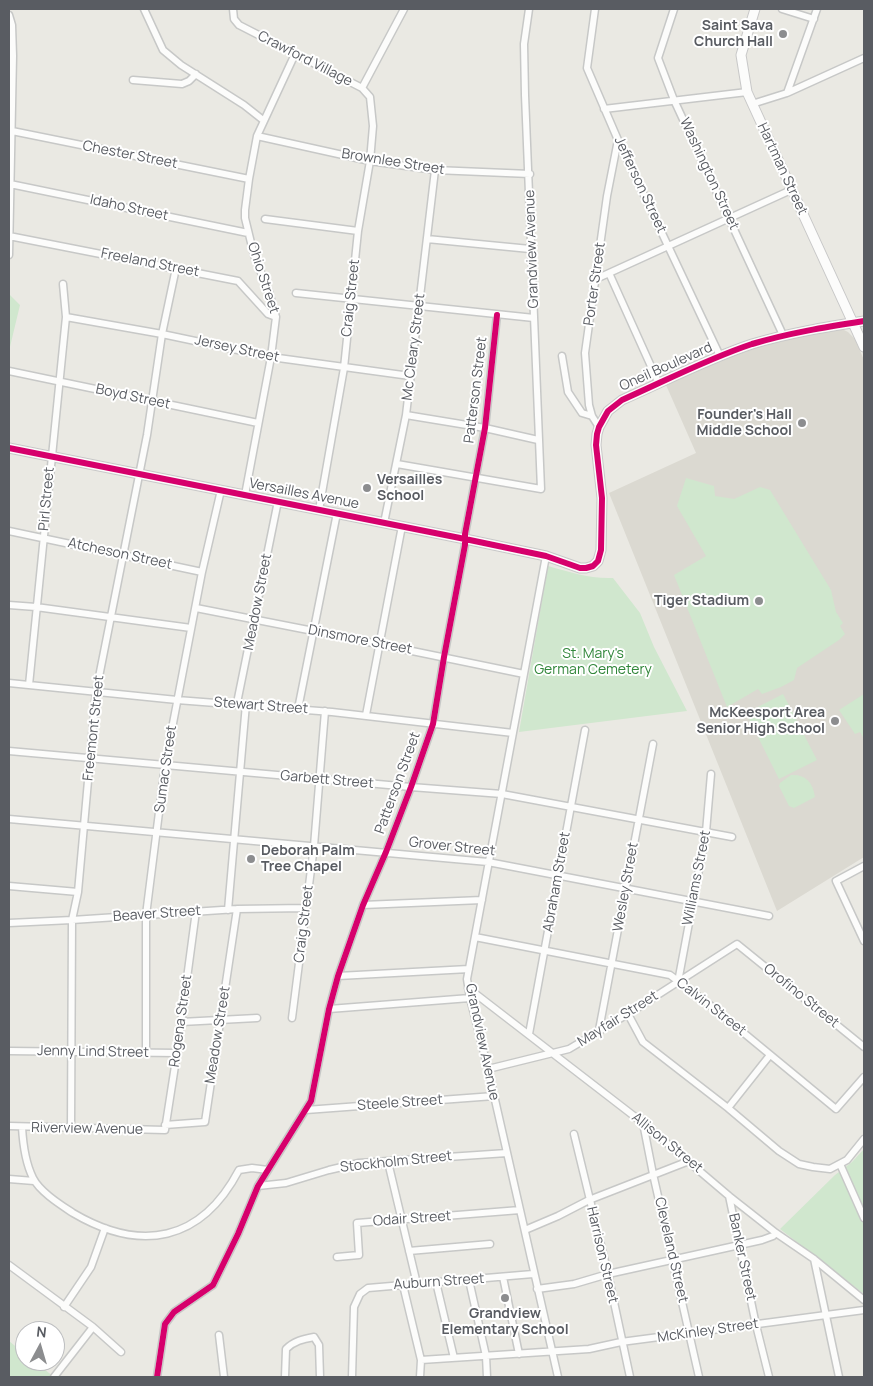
<!DOCTYPE html>
<html>
<head>
<meta charset="utf-8">
<style>
	body { margin:0 }
	#map { position:relative; width:873px; height:1386px; overflow:hidden; background:#eae9e3; font-family:Manrope,sans-serif }
	canvas { display:block }
	.frame { position:absolute; inset:0; border:10px solid #595c62; pointer-events:none }
	.north { position:absolute; left:15px; top:1321px; width:50px; height:50px; box-sizing:border-box; background:#fff; border:1px solid #bdbec0; border-radius:50%; rotate:6deg; font-size:14px; font-weight:700; line-height:20px; text-align:center; color:#595c62 }
	.north::after { content:''; display:block; margin:auto; width:18px; height:22px; background:#8c8d8f; clip-path:polygon(50% 0,100% 100%,50% 72%,0 100%) }
</style>
</head>
<body>
<div id="map">
<canvas width="873" height="1386"></canvas>
<div class="frame"></div>
<div class="north">N</div>
</div>
<script>
const c = document.querySelector('canvas').getContext('2d');
c.lineJoin = 'round';
function fillPath(path, color) { c.fillStyle = color; c.fill(path, 'evenodd'); }
function strokePath(path, color, width, dash) { c.strokeStyle = color; c.lineWidth = width; c.lineCap = dash ? 'butt' : 'round'; c.setLineDash(dash || []); c.stroke(path); }
function drawText(font, color, halo, rows, align = 'center') {
  c.font = font + ' Manrope,sans-serif'; c.lineWidth = 4; c.setLineDash([]); c.textBaseline = 'middle'; c.strokeStyle = halo; c.fillStyle = color; for (const [text, x, y, turn = 0] of rows) {
    c.save(); c.translate(x, y); c.rotate((+turn || 0) * Math.PI / 180); c.textAlign = isNaN(turn) ? turn : align; if (halo) c.strokeText(text, 0, 0); c.fillText(text, 0, 0); c.restore();
  }
}
fillPath(new Path2D(`
	M840,328L848,332L855,339L864,360V857L777,911L609,493L696,453L666,385L739,352L774,342Z`), '#dbd9d1');
fillPath(new Path2D(`
	M9,294L20,305L9,351Z
	M686,478L714,486L715,496L734,499L760,487L770,490L831,590L836,612L843,623L840,626L845,634L839,640L797,668L794,680L781,687L762,694L758,689L727,707L674,575L706,556L677,506Z
	M548,566C570,572 590,579 613,578L640,613L654,647L687,711L519,732Z
	M783,694L817,760L779,779L746,713Z
	M864,694V739L860,732L855,734L839,710Z
	M791,775C805,774 813,782 815,797L794,808L789,806L779,786L780,783Z
	M864,1149V1294L780,1229L835,1175L852,1162Z
	M9,1341L25,1354V1361H34L54,1377H9Z`), '#d0e7ce');
const street = new Path2D(`
	M144,9L163,50L181,65L244,105L263,120
	M233,9L234,19L239,25L362,88L370,97L373,126L370,161L358,231L344,368L319,510
	M595,9L587,68L618,140L720,356
	M674,9L658,58L674,100L783,335
	M782,9L814,19
	M9,15L12,25L13,56L9,255
	M133,80L182,84L189,81L196,74
	M362,88L404,9
	M787,93L817,9
	M752,104L787,93L864,58
	M604,109L747,92
	M12,131L249,179
	M257,136L370,161L435,170L530,174
	M10,184L248,233
	M265,219L358,231
	M9,236L238,281L268,314L276,317
	M427,239L530,249
	M609,273L659,384
	M596,279L791,190
	M296,293L534,318
	M66,317L162,334L271,357L410,376
	M562,356L568,392L582,413L592,416
	M9,371L258,423
	M406,415L485,428L538,440
	M599,427L592,416L589,405L585,353L607,196L618,140
	M397,464L541,489L525,95L524,44L529,9
	M245,495L271,357L276,317L269,292L254,255L245,218V210L249,179L257,136L295,54
	M384,523L406,415L435,170
	M9,531L202,572
	M546,556L467,979L470,998L488,1069L558,1377
	M9,605L36,607L191,628
	M196,608L344,637L524,674
	M9,683L177,700L332,712L513,733
	M29,685L66,317L63,284
	M237,703L278,501
	M298,709L337,513
	M366,715L402,526
	M9,751L411,787L502,794L732,837
	M9,819L488,862L769,916
	M864,866L836,881L864,941
	M9,886L78,892
	M363,905L482,900
	M228,910L246,704
	M9,923L72,920L237,909L306,908
	M475,937L670,975L705,1001L836,1109L864,1077
	M338,976L469,969
	M678,982L706,832L711,774
	M468,988L643,1123L729,1196L776,1233L814,1259L864,1300
	M329,1009L470,998
	M628,1014L643,1042L728,1108L779,1151L799,1164L813,1167L830,1169L847,1160L864,1139
	M292,1018L314,846L325,711
	M181,1022L257,1018
	M599,1030L653,744
	M529,1034L585,730
	M9,1051L177,1053
	M146,1053V915L165,765L202,572L221,490
	M488,1069L569,1049L628,1014L737,944L864,1047
	M728,1108L770,1055
	M306,1110L494,1096
	M643,1123L653,1174L699,1377
	M165,1125L205,1122L237,909
	M9,1126L165,1130L177,1053L196,911
	M22,1127C23,1145 25,1162 33,1178C40,1192 61,1205 73,1213C141,1253 201,1242 239,1170L252,1168L268,1170
	M71,1128L72,920L78,892L96,692L147,435L162,334L176,268
	M574,1134L608,1274L630,1377
	M388,1162L417,1284
	M840,1164L864,1218
	M9,1179L34,1181
	M258,1186L286,1183L329,1170L359,1163L507,1153
	M729,1196L756,1325L769,1377
	M525,1230L558,1216L589,1200L689,1161
	M409,1251L490,1244
	M337,1257L359,1255L357,1223L520,1210
	M814,1259L839,1377
	M9,1265L93,1327L121,1352
	M503,1277L519,1354
	M469,1280L486,1356L487,1377
	M436,1282L454,1358
	M403,1285L421,1360L420,1377
	M537,1289L574,1284L608,1274L762,1240L773,1236L776,1233
	M64,1307L91,1267L105,1228
	M219,1335L224,1377
	M421,1360L589,1349L621,1342L864,1310
	M54,1377L93,1327
	M157,1377L165,1324L174,1312L213,1285L238,1234L258,1186L311,1101L329,1009L338,976L363,905L386,852L411,787L433,724L444,657L465,545V534L485,428L497,315
	M285,1377L286,1349C294,1341 303,1339 314,1337L319,1345L320,1377
	M352,1377L354,1307L360,1294L368,1288L533,1274`);
const secondary = new Path2D(`
	M755,9L741,55L747,92L864,347
	M9,448L465,539L546,556L580,568H586L593,566L598,561L601,550L602,498L596,445L597,434L599,427L608,411L622,400C665,381 707,359 752,344C789,333 826,327 864,321`);
strokePath(street, '#c7c8c7', 9);
strokePath(secondary, '#c8c8c8', 11);
strokePath(street, '#fcfcfb', 6);
strokePath(secondary, '#fcfcfb', 9);
strokePath(new Path2D(`
	M9,448L465,539L546,556L580,568H586L593,566L598,561L601,550L602,498L596,445L597,434L599,427L608,411L622,400C665,381 707,359 752,344C789,333 826,327 864,321
	M157,1377L165,1324L174,1312L213,1285L238,1234L258,1186L311,1101L329,1009L338,976L363,905L386,852L411,787L433,724L444,657L465,545V534L485,428L497,315`), '#d6006c', 6);
for (const [x, y, r, color] of [
	[783,34,5,"#8c8d8f"],
	[802,423,5,"#8c8d8f"],
	[367,488,5,"#8c8d8f"],
	[759,601,5,"#8c8d8f"],
	[835,721,5,"#8c8d8f"],
	[251,859,5,"#8c8d8f"],
	[505,1298,5,"#8c8d8f"]
]) { const dot = new Path2D(); dot.arc(x, y, r, 0, 2 * Math.PI); c.fillStyle = color; c.fill(dot); strokePath(dot, '#fff', 2); }
drawText('bold 14px', '#595c62', '#fff', [
	["Saint Sava",773,26],
	["Church Hall",773,42],
	["Founder's Hall",792,415],
	["Middle School",792,431],
	["Versailles",377,480,"left"],
	["School",377,496,"left"],
	["Tiger Stadium",749,601],
	["McKeesport Area",825,713],
	["Senior High School",825,729],
	["Deborah Palm",261,851,"left"],
	["Tree Chapel",261,867,"left"],
	["Grandview",505,1314,"center"],
	["Elementary School",505,1330,"center"]
], 'right');
drawText('14px', '#595c62', '#fff', [
	["Crawford Village",305,59,27],
	["Chester Street",130,155,11],
	["Brownlee Street",393,162,9],
	["Hartman Street",782,169,65],
	["Washington Street",709,174,65],
	["Jefferson Street",640,185,65],
	["Idaho Street",129,208,12],
	["Grandview Avenue",532,249,-92],
	["Freeland Street",150,263,11],
	["Ohio Street",263,278,72],
	["Porter Street",595,284,-82],
	["Craig Street",351,298,-84],
	["Mc Cleary Street",414,347,-83],
	["Jersey Street",237,349,12],
	["Oneil Boulevard",666,367,-24],
	["Patterson Street",476,390,-83],
	["Boyd Street",133,397,12],
	["Versailles Avenue",304,494,11],
	["Pirl Street",47,499,-85],
	["Atcheson Street",120,554,12],
	["Meadow Street",258,602,-79],
	["Dinsmore Street",360,640,11],
	["Stewart Street",261,706,4],
	["Freemont Street",94,728,-84],
	["Sumac Street",166,769,-82],
	["Garbett Street",327,780,5],
	["Patterson Street",398,783,-70],
	["Grover Street",452,847,6],
	["Williams Street",697,878,-79],
	["Abraham Street",557,882,-80],
	["Wesley Street",626,887,-80],
	["Beaver Street",157,914,-4],
	["Craig Street",304,924,-83],
	["Orofino Street",801,996,39],
	["Calvin Street",711,1007,38],
	["Mayfair Street",618,1019,-32],
	["Rogena Street",181,1021,-82],
	["Meadow Street",218,1035,-81],
	["Grandview Avenue",482,1042,78],
	["Jenny Lind Street",93,1052,1],
	["Steele Street",400,1103,-4],
	["Riverview Avenue",87,1129,1],
	["Allison Street",667,1143,39],
	["Stockholm Street",396,1162,-6],
	["Odair Street",412,1219,-4],
	["Cleveland Street",671,1250,77],
	["Harrison Street",602,1255,77],
	["Banker Street",742,1257,78],
	["Auburn Street",439,1282,-4],
	["McKinley Street",708,1331,-8]
]);
drawText('14px', '#32873b', '#fff', [
	["St. Mary's",593,654],
	["German Cemetery",593,670]
]);
</script>
</body>
</html>
